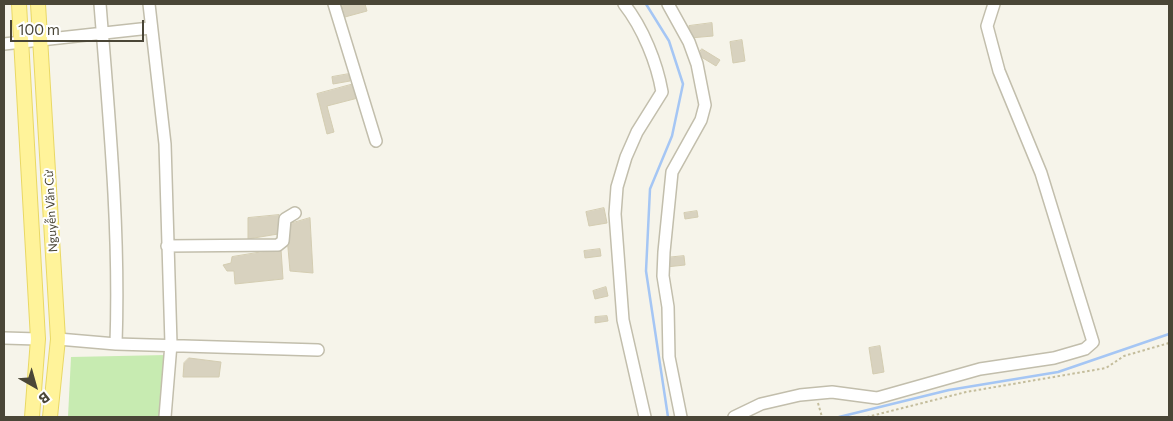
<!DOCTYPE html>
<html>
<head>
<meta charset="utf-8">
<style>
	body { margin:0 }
	#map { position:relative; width:1173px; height:421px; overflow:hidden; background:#f6f4ea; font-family:Commissioner,sans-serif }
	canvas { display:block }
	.frame { position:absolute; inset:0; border:5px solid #4a4637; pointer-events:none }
	.north { position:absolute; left:10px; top:361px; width:50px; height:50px; -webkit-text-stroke:4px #fff; paint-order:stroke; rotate:142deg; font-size:14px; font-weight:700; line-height:20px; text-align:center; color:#4a4637 }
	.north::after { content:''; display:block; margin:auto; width:18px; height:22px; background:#4a4637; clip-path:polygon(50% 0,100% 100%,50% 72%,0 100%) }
	.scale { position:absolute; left:10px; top:20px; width:134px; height:22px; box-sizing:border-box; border:2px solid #4a4637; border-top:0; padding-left:6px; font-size:15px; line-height:18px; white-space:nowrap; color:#4a4637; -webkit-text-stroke:4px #fff; paint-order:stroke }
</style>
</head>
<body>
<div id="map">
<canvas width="1173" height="421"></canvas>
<div class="frame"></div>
<div class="north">B</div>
<div class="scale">100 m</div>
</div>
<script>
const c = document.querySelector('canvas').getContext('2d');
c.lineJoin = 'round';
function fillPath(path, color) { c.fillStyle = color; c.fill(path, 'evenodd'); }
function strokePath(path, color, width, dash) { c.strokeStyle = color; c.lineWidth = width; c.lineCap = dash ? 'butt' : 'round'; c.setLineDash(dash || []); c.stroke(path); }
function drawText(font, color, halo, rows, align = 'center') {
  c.font = font + ' Commissioner,sans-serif'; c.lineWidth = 4; c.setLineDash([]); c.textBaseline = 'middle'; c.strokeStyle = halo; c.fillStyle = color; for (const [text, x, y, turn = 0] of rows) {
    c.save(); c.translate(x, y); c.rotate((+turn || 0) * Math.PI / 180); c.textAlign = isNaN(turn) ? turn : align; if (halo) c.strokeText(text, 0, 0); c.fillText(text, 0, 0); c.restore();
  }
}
fillPath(new Path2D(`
	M166,355L161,417H68L71,357Z`), '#c7ebb1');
strokePath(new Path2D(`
	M646,4L669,41L683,84L672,136L650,189L646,271L668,417
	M839,417L949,390L1058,372L1169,334`), '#a5c6f4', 2.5);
const building = new Path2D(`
	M342,4H365L367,11L345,17Z
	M712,23L713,36L690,38L689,26Z
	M742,40L745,61L733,63L730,42Z
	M702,49L720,60L716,66L698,55Z
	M349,74L350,81L333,84L332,77Z
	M354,84L358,98L327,106L334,132L327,134L317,94Z
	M604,208L607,223L589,226L586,212Z
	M697,211L698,217L685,219L684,213Z
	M279,215L278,234L248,239V218Z
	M310,218L313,273L290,271L286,225Z
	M281,249L283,279L235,284L234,271H227L223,265L231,263L232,257Z
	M600,249L601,256L585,258L584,251Z
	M684,256L685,265L666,267L665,258Z
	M606,287L608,296L595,299L593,291Z
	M607,316L608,321L595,323V317Z
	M880,346L884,372L873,374L869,348Z
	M189,358L221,362L219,377H183L184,363Z`);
fillPath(building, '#d8d2bf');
strokePath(building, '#d3ccb1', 1);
const minor = new Path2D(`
	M100,4C109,117 120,230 116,344
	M149,4L165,144L171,344L165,417
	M334,4L376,141
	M624,4C643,28 657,63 662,92L637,132L626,157L617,187L615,214L623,320L645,417
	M668,4L689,42L697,64L705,105L701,120L672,172L664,252L663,276L668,307L669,357L681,417
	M4,44L150,28
	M167,246L278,245L283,241L285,219L295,213
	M4,338L38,339
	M58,339L116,344L318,350
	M734,417L761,404L800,395L832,392L877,398L980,369L1054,358L1085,349L1093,342L1041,173L999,71L987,26L994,4`);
const major = new Path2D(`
	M19,4L38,339L32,417
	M38,4L58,339L50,417`);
strokePath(minor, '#c2beac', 14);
strokePath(major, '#e9d864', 16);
strokePath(new Path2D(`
	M818,403L822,417
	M867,417L966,392L1106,368L1124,356L1169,343`), '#c4bd9c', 2, [2.5, 2.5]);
strokePath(minor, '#fff', 11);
strokePath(major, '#fff39a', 14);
drawText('12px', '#4a4637', '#fff', [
	["Nguyễn Văn Cừ",51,211,-93]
]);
</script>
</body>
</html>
